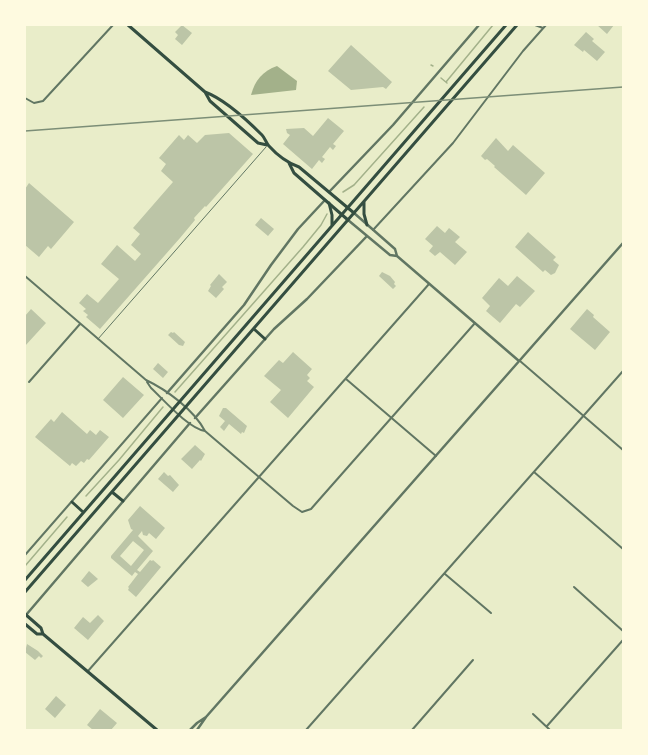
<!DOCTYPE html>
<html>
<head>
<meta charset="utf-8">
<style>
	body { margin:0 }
	#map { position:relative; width:648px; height:755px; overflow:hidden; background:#e9edc9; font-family:"Source Serif 4",serif }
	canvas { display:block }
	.frame { position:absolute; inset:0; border:26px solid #fefae0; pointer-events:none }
</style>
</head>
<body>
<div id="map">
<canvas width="648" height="755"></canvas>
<div class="frame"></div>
</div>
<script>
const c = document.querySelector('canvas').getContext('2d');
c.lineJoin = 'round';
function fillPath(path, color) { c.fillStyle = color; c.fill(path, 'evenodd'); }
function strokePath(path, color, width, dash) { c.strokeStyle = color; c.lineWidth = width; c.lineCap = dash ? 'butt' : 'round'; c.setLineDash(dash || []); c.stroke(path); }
fillPath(new Path2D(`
	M277,66L297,81L296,90L251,95C255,80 263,71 277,66Z`), '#a3b18a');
strokePath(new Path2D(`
	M431,65L433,66
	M441,78L447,83
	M446,82L493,25
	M343,192L354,185L424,107
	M175,392L303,247L321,225L327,214
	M86,496L119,460L163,407
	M25,566L67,517`), '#a3b18a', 1.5);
fillPath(new Path2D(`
	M182,25L192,33L182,45L175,39L178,35L175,32Z
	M597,25H614L607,34Z
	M586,32L594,39L592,41L605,52L597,61L584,50L583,52L574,45Z
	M351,45L392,82L386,89L383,87L351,90L328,71Z
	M328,118L344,131L333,144L336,146L333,150L330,147L322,157L325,159L322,163L319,160L312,169L283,144L290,135L287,133L286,129L304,128L313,136Z
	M229,133L253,154L206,207L205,206L194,218L195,220L180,238L100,329L86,317L88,315L83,311L86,309L79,303L87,294L98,303L119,279L101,264L117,245L135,261L141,254L131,245L140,234L133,228L173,182L161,171L166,164L159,158L179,135L184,140L188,135L197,143L205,135Z
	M496,138L508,151L513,145L545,173L526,195L494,167L495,166L487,159L485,160L481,156Z
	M29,183L74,222L51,249L48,246L39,257L25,245V189Z
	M261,218L274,229L268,236L255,225Z
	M437,226L445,233L449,228L460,237L455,242L467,252L455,265L440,252L435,256L429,251L433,246L425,239Z
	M528,232L556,257L553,260L559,265L555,273L551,275L545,270L543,272L515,247Z
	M382,272L390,276L395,282L394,284L396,286L393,289L379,276Z
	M219,274L227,282L222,287L224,289L216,298L208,291L211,286L210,285Z
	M517,276L535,291L520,307L516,304L500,323L486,311L490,306L482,298L499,278L508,286Z
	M31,309L46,323L25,346V316Z
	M587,309L594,315L593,317L610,332L595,350L570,329Z
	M171,332L173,333L174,332L185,342L183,346L179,345L168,335Z
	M293,352L312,369L307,375L310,378L307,381L314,387L288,418L270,402L281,390L264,376L279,360L283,363Z
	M158,363L168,372L163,378L153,369Z
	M123,377L144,395L123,418L103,400Z
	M223,408H226L247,426L244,433L242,432L241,434L229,424L224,431L220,427L225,421L219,416Z
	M62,412L87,434L90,430L96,435L100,430L109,437L89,460L87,459L84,463L81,461L76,466L72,463L70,466L35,437L51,419L54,422Z
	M195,445L205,454L201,461L200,460L192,469L181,459Z
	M164,472L168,476L170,475L179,485L173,492L158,479Z
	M140,506L165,528L156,539L149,533L147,536L143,535L142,531L138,536L153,551L137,570L140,572L150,560L152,561L153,560L161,567L136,597L128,590L129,588L128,587L138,574L135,572L132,576L111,558V556L133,530L131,529L128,520ZM133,541L144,550L131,566L120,556Z
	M89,571L98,579L88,587L81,581Z
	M98,615L104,621L88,640L74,628L83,617L90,623Z
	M27,644L38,651L43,656L41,658L39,656L35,660L25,652Z
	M56,696L66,705L55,718L45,709Z
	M100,709L117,723L111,730H93L87,725Z`), '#bcc5a7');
strokePath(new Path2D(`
	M98,339L266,147`), '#617663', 1);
strokePath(new Path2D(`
	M535,25L543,28
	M25,98L34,103L43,101L113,25
	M373,230L453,143L523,51L546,25
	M25,276L146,380C167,390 194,410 205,431L293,506L302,512L311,509L318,501L475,323
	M520,361L623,450
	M346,379L436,456
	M29,382L80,324
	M147,382L151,388C164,400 188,428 205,431
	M534,472L623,549
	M25,555L162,398
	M445,574L491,613
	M574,587L623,631
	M88,671L429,284
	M533,714L550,730
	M547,726L623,640
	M306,730L623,371
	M412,730L473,660`), '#617663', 2);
strokePath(new Path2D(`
	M329,192L393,125L479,25
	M354,213L395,249L397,256
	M348,220L390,255L397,256L519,361
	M167,393L244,305L271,265L298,229L325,200
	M195,418L274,329L307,299L367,236
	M26,615L190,423
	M190,730L197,723L206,717
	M197,730L206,717L623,243`), '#617663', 2.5);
strokePath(new Path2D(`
	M128,25L205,92C224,99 248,121 262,135C265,138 266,143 269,146C277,155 288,163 299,167L354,213
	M205,92L210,101L258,143L267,145
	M289,163L294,173L348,220
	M25,614L41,628L43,634L157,730
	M25,624L37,634H43`), '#344e41', 3);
strokePath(new Path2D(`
	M364,202V214L367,225
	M329,203L332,215V225
	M254,329L265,339
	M112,492L123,501
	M72,502L83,512
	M25,580L506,25
	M25,592L517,25`), '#344e41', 3);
strokePath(new Path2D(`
	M25,131L623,87`), '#7c8e77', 1.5);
</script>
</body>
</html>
